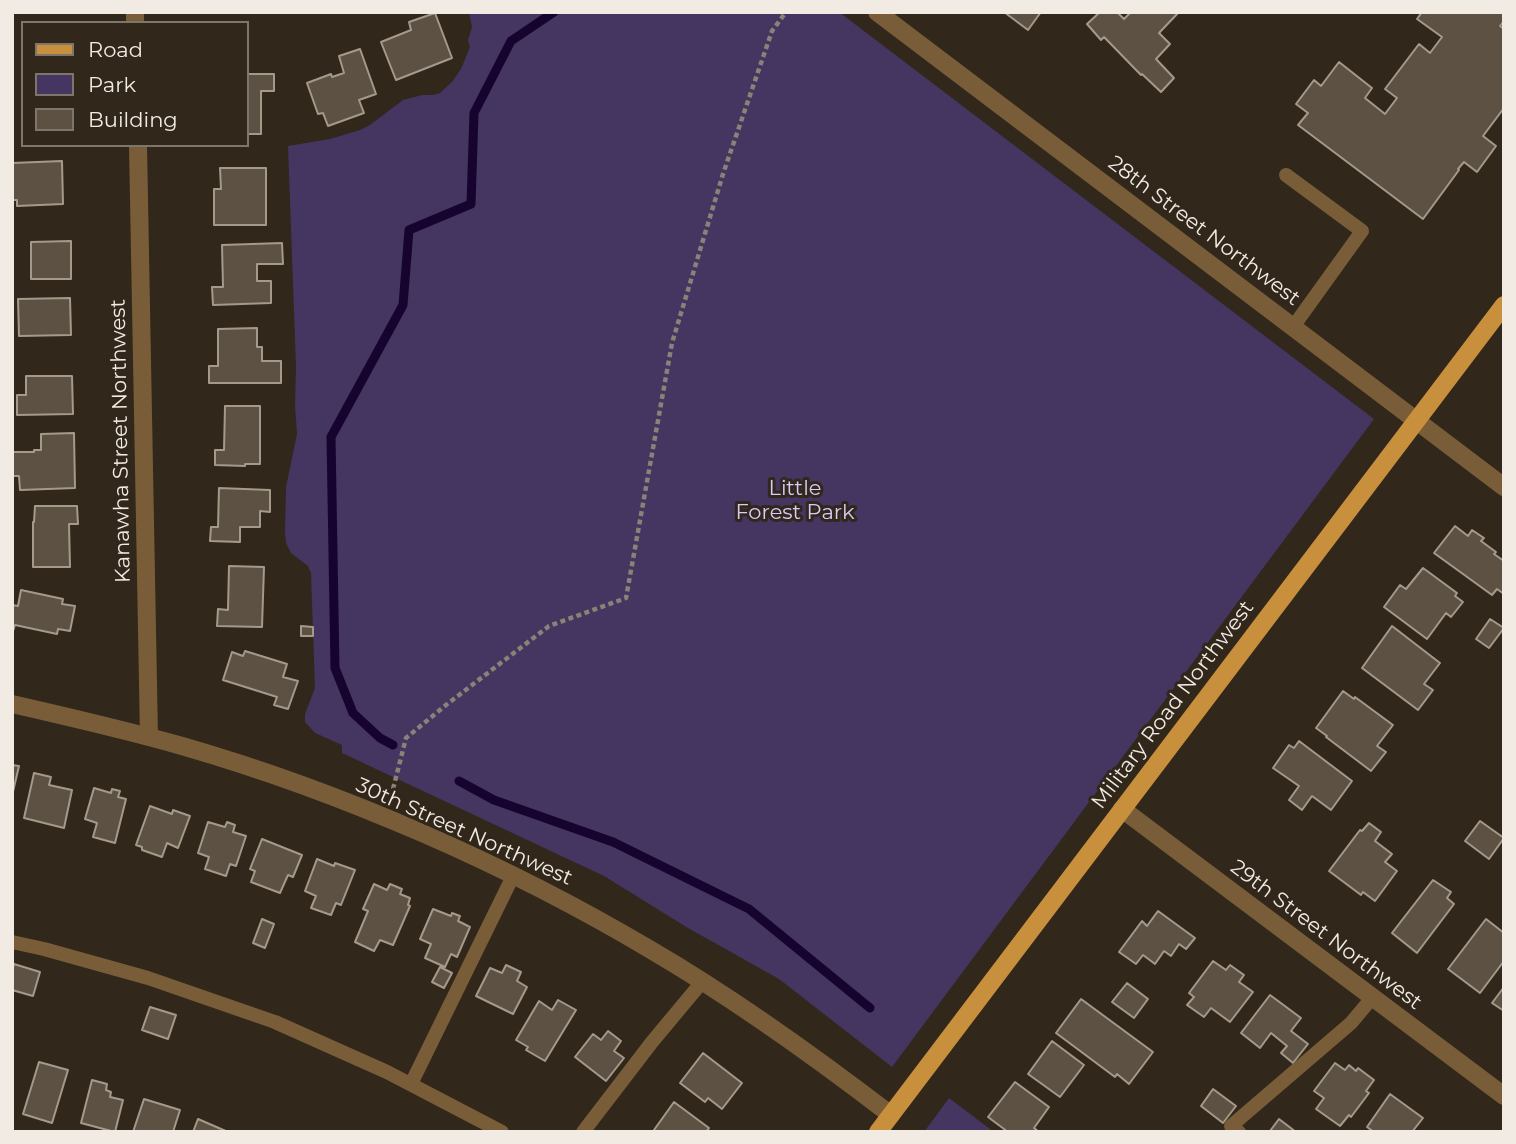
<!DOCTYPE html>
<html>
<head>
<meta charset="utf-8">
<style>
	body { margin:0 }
	#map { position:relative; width:1516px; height:1144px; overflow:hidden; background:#31271b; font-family:Montserrat,sans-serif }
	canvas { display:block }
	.frame { position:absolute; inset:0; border:14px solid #f2ebe3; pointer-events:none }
	.legend { position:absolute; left:21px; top:21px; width:228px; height:126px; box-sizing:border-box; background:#31271b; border:2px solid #7e756b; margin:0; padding:9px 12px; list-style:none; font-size:21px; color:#f2ebe3 }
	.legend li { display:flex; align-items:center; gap:14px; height:35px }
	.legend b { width:35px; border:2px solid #7e756b }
</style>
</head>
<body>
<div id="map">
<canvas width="1516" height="1144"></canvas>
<div class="frame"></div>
<ul class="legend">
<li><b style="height:9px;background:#c88f3c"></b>Road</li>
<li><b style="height:19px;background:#453561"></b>Park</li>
<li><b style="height:19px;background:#5c5143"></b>Building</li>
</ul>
</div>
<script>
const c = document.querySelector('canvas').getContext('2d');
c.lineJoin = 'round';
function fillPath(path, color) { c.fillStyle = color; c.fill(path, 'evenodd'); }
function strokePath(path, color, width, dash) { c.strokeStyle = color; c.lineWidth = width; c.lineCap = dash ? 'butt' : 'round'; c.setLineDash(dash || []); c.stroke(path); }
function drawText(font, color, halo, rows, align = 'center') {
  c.font = font + ' Montserrat,sans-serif'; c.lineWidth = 6; c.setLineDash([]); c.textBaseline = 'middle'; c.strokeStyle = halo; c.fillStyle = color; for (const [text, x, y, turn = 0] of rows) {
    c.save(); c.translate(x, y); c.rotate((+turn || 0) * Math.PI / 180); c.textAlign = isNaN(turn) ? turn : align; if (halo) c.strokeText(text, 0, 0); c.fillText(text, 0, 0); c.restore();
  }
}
fillPath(new Path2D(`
	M469,12H839L1374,419L892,1067L779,979L688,928L604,876L342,753V745L315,733L305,722V714L315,688L311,573L308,566L291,553L286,543L285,532L286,487L297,434L295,406L296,367L288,146L330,139L360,130L370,125L403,100L422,95H433L440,93L452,82L461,69L470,47L468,40L472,27Z
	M949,1098L994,1132H924Z`), '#453561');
strokePath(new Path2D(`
	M393,745L380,738L353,713L335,668L331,437L403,305L409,230L471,204L474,113L511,41L554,12
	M459,781L494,800L613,842L749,909L870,1008`), '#17042e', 9);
const building = new Path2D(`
	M1004,12H1041L1028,30Z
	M1100,12H1117L1124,19L1131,12H1179L1159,33L1170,44L1156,59L1174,78L1161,92L1142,74L1141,75L1104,37L1101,40L1087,24Z
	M1422,12H1504V21L1500,26L1504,29V108L1483,136L1496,146L1477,172L1464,162L1458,169L1459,170L1423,219L1298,125L1308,113L1296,104L1314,80L1321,86L1339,62L1372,88L1365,98L1385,114L1397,98L1385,89L1419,44L1430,53L1442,37L1417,19Z
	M435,13L452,58L396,80L381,42L411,30L409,22Z
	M360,49L376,94L359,100L364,113L328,126L323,113L318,114L307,83L331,74L332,77L344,73L339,56Z
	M247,74H274V91H261V134H247Z
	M62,161L63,204L17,206V200H12V163Z
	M220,168H266V225H214V189H221Z
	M71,241V279H31V242Z
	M282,243L283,264H257V281H271V303L213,305L212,287H223L222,245Z
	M70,298L71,335L19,336L18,299Z
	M257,328V347H262V361H281V383H209V366H218V329Z
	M26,376H72L73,414L17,415V395H26Z
	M225,406H260V464H245V466L215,465V450H224Z
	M74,433L75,488L20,490L19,476H12V452H34V450H41V434Z
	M219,488L270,490V512L260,511V527H240V542L210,541L211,527H218Z
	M35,506H77L78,524H69L70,567H33V522H34Z
	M1455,526L1468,536L1472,530L1484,538L1481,541L1496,552L1494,554L1504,561V594L1497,589L1492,595L1434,553Z
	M229,566L264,567L262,627L217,626L218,609L228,610Z
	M1423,568L1457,593L1455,596L1463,602L1451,617L1446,613L1427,639L1384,607L1400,585L1406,589Z
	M21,590L63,599L62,604L75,606L70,631L58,629L57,634L15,625L12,634V605L18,606Z
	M1490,619L1504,628L1489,648L1476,639Z
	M301,626L313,627V636H301Z
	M1392,626L1440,663L1424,684L1433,690L1418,710L1362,668Z
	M245,651L287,664L283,677L298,681L288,709L274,705L277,697L223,680L232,652L243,656Z
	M1343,691L1354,699L1355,697L1393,725L1377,746L1386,752L1371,771L1326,737L1327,736L1316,728Z
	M1299,741L1352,781L1331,810L1312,796L1302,810L1289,800L1299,786L1273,768L1289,745L1294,748Z
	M12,765L19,766L12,796Z
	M34,773L51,777L49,785L72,790L64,828L24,818Z
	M94,788L111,793L112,789L120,791L118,797L126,799L115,843L93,837L97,823L85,819Z
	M150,806L172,814L173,810L190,816L178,848L167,843L162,857L142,850V847L136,845Z
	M1480,821L1504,838L1489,859L1465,841Z
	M208,822L225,827L227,822L235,825L233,832L246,836L236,866L230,864L226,876L205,869L209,857L198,853Z
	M1369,823L1381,832L1375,841L1392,854L1385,862L1397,871L1375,901L1363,892L1361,895L1329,871L1360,830L1362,831Z
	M262,839L302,855L293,877L288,875L280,893L251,882L255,871L250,869Z
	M317,859L334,866L335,863L355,870L341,905L336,903L331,915L311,908L316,896L305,891Z
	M1433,880L1451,892L1447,898L1454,904L1417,953L1392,933Z
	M374,884L387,890L390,884L402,889L400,894L410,898L408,905L410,906L393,945L380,940L374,951L355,942L368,911L363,909Z
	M433,909L451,916L452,913L460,916L458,921L470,927L457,957L451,954L445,967L425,958L431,944L420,939Z
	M1158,911L1195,938L1186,949L1179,944L1171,956L1164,951L1155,964L1143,955L1136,964L1119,952L1142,921L1147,926Z
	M262,919L274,924L265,948L253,943Z
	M1486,919L1504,933V961L1480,993L1448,969Z
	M1213,961L1226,970L1230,965L1244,975L1239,982L1253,992L1230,1022L1211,1008L1204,1017L1187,1005L1194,997L1189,993Z
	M14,964L40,972L33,996L12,990V971Z
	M506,965L521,972L517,981L527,987L513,1014L476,996L490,968L502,973Z
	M440,967L452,973L444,988L432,982Z
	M1127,983L1148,999L1134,1018L1112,1002Z
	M1504,987V1011L1492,1003Z
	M1270,995L1301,1018L1291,1031L1308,1044L1293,1063L1281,1053L1287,1046L1271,1033L1260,1048L1241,1033Z
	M1081,999L1153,1052L1129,1084L1117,1074L1115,1077L1056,1033Z
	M558,1000L576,1010L545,1061L526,1050L528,1047L516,1040L539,1001L552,1010Z
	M150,1007L176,1015L168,1039L142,1030Z
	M608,1031L621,1041L614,1051L624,1058L606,1081L575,1057L593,1034L601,1040Z
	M1052,1041L1084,1065L1060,1097L1028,1074Z
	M703,1053L742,1083L722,1109L708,1098L705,1102L680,1083Z
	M39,1062L68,1070L52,1123L23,1114Z
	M1335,1063L1345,1070L1349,1065L1356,1071L1358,1068L1374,1080L1366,1091L1369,1093L1351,1117L1349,1115L1340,1126L1316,1109L1324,1098L1314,1091Z
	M92,1080L107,1084L106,1090L111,1092L110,1097L123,1100L115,1132L81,1123Z
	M1015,1082L1049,1107L1034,1128L1039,1132H1008L988,1117Z
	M1213,1089L1236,1106L1223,1123L1201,1106Z
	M1390,1094L1423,1118L1412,1132H1374L1367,1127Z
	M144,1099L180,1110L173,1132H133Z
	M674,1102L709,1128L706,1132H656L654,1130Z
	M198,1119L228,1132H193Z
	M1279,1119L1296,1132L1270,1131Z`);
fillPath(building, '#5c5143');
strokePath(building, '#a5998a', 2);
strokePath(new Path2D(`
	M393,789L406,738L446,705L549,626L626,598L672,343L723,174L772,31L786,12`), '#8a8177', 4.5, [5, 3.5]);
strokePath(new Path2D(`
	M1286,175L1362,231L1293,327
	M12,942L44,949L148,978L275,1022L387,1072L502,1132
	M411,1084L513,876
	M583,1132L652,1042L702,982
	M1239,1132L1231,1126L1351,1023L1372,998`), '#795d38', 14);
strokePath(new Path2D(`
	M135,12V23
	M877,12L1504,487
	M138,145L149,737
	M12,704C69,717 126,730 182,746C342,792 508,865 651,950C735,999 814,1056 891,1115
	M1122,809L1504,1096`), '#795d38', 18);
strokePath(new Path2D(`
	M878,1132L1504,305`), '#c88f3c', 18);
drawText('21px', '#f2ebe3', '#31271b', [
	["28th Street Northwest",1204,231,37],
	["Kanawha Street Northwest",121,441,-91],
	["Military Road Northwest",1173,705,-53],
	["30th Street Northwest",464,832,24],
	["29th Street Northwest",1326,935,37]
]);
drawText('21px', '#d8caf9', '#31271b', [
	["Little",795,489],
	["Forest Park",795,513]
]);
</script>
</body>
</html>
